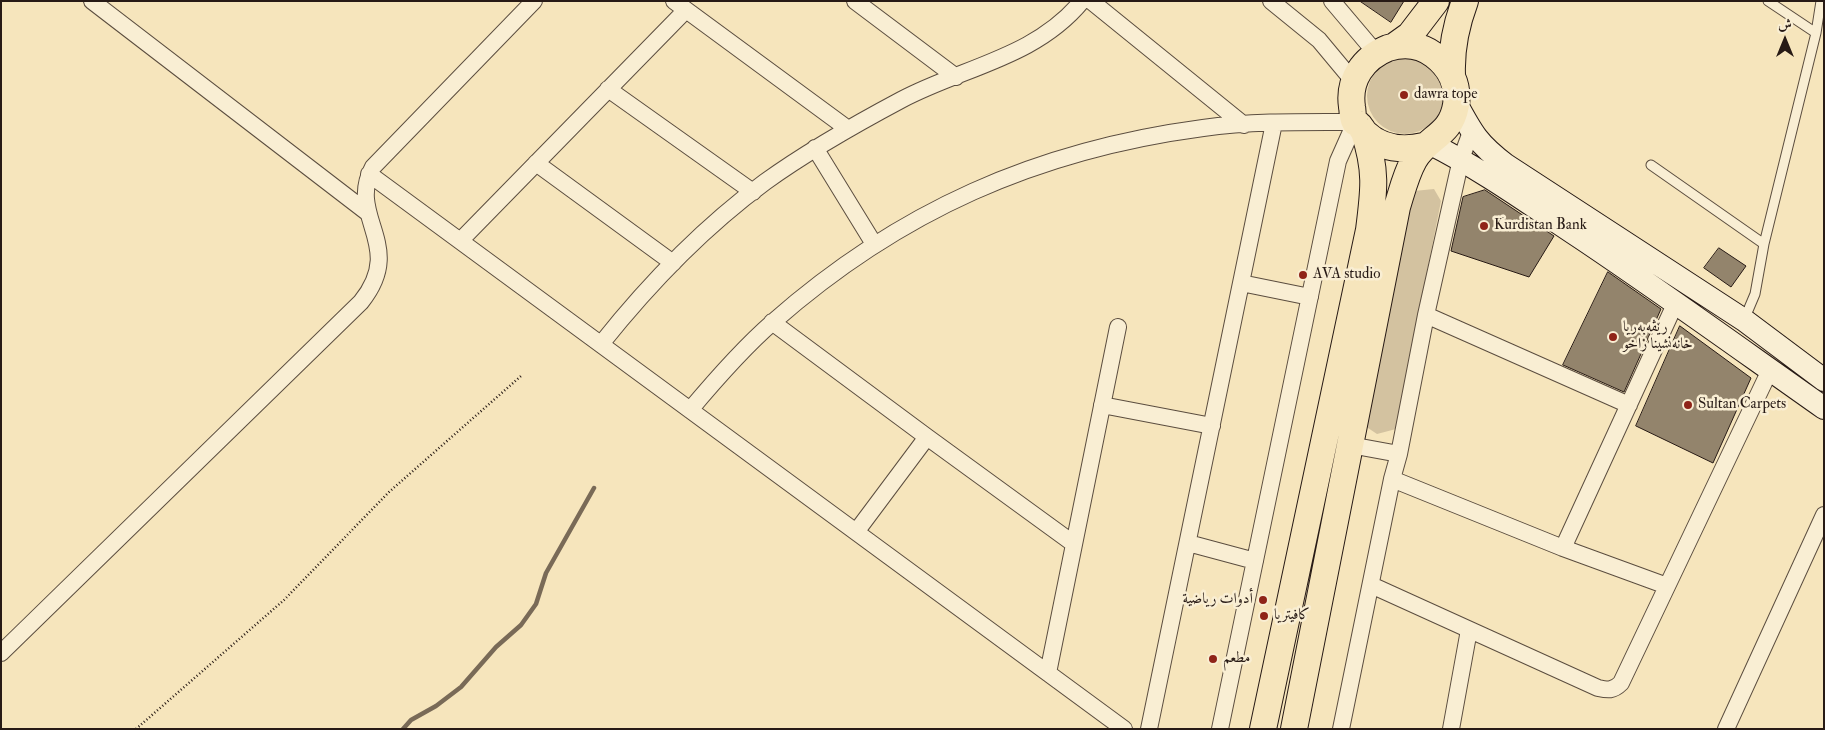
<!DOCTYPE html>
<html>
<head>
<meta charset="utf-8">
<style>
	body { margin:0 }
	#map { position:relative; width:1825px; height:730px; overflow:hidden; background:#f6e5bc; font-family:"IM FELL Double Pica",Amiri,serif }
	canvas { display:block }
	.frame { position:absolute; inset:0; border:2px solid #271a15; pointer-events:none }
	.north { position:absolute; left:1760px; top:15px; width:50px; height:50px; -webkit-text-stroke:4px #f9eed3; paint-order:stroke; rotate:0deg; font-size:14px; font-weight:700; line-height:20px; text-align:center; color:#271a15 }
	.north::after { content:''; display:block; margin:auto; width:18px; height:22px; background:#271a15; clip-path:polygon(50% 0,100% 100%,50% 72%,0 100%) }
</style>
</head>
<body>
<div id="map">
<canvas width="1825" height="730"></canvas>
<div class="frame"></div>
<div class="north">ش</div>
</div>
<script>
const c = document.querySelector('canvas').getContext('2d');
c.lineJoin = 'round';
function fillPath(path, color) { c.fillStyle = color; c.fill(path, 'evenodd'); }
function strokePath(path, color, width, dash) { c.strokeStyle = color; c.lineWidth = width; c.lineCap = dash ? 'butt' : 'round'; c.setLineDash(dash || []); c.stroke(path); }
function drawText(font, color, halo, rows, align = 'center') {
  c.font = font + ' "IM FELL Double Pica",Amiri,serif'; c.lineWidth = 5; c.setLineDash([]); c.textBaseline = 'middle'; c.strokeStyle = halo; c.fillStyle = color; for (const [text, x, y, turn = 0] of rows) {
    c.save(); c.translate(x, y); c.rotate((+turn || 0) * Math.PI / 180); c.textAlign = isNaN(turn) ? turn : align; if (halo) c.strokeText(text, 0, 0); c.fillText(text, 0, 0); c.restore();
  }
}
fillPath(new Path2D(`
	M1367 96a38 38 0 1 1 76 0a38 38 0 1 1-76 0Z
	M1434,189L1441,201L1396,429L1377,434L1365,426L1406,213L1414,191Z`), '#d3c2a0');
strokePath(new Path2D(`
	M403,729L411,720L436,706L461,687L496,647L521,625L536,604L546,573L594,488`), '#796a57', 4.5);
const building = new Path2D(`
	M1360,1H1404L1391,22Z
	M1485,190L1554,236L1529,277L1451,251L1463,197Z
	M1719,248L1746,266L1731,287L1704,268Z
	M1608,272L1661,309L1624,392L1563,365Z
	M1680,326L1751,378L1713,463L1636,426Z`);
fillPath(building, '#93846c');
strokePath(building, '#271a15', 1);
const lane = new Path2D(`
	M1768,1L1816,33
	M1651,165L1764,244
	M1744,320L1755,294L1764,244L1816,33L1821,1`);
const street = new Path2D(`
	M92,1L368,213
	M674,1L848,129
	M855,1L956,77
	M1091,1L1244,125
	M1271,1L1319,40L1354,82
	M1332,1L1376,53
	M608,89L753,192
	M815,148L874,244
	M536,163L673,263
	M369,174L1124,729
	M460,241L686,10
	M1241,283L1310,297
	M1426,315L1629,405
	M772,322L927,437L1074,544
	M601,344C648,285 704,227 765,182C808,151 854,125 901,100C963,67 1035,58 1082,1
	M1102,405L1212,426
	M690,410C716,379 743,348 773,322C899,211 1037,150 1203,128C1253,121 1304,122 1354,122
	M1350,445L1399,454
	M1392,479L1563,548L1667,586
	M856,532L927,437
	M1188,543L1255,561
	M1563,548L1676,302
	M1371,585L1598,688C1608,690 1613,691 1621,683L1770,370
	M1,653L361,302C407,245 346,217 373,167L534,1
	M1048,673L1118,327
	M1149,729L1274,123
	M1220,729L1338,161L1350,134L1358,124
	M1341,729L1392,479L1399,454L1426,315L1461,159L1471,132
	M1451,729L1469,630
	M1726,729L1824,515`);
const secondary = new Path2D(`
	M1456,103C1472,133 1478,144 1506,165L1744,320L1824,380
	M1429,143C1483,170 1531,205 1581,238C1663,293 1743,351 1824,408`);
const primary = new Path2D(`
	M1396,45L1410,35L1436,1
	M1452,75C1451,50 1456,25 1465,1
	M1263,729L1369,230C1374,191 1377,170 1364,132
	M1294,729L1397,207C1402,191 1406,174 1414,160C1427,137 1451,136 1456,105C1459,85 1450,67 1434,55C1421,45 1404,43 1388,48C1363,58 1348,80 1352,107C1353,111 1352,119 1355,122C1355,123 1357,123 1358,124C1361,126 1362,130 1365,133C1382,149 1402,151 1424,146`);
strokePath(lane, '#5b4d3f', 11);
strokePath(street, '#5b4d3f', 18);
strokePath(secondary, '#271a15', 24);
strokePath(primary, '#271a15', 28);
strokePath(new Path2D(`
	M136,729L284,600L389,492L521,376`), '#271a15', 2.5, [1, 2.5]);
strokePath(lane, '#f9eed3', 9);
strokePath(street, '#f9eed3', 16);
strokePath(secondary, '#f9eed3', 22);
strokePath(primary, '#f6e5bc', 26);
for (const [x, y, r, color] of [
	[1404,95,5,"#8f2418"],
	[1484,226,5,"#8f2418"],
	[1303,275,5,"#8f2418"],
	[1613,337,5,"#8f2418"],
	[1688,405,5,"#8f2418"],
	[1263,600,5,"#8f2418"],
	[1264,616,5,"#8f2418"],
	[1213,659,5,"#8f2418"]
]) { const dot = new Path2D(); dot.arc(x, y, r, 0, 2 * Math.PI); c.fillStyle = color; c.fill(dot); strokePath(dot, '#f9eed3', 2); }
drawText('15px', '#271a15', '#f9eed3', [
	["dawra tope",1414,95],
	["Kurdistan Bank",1494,226],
	["AVA studio",1313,275],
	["رێڤه‌به‌ريا",1623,328],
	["خانه‌نشينا زاخو",1623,345],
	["Sultan Carpets",1698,405],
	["أدوات رياضية",1253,600,"right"],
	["كافيتريا",1274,616],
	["مطعم",1223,659]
], 'left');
</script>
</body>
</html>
